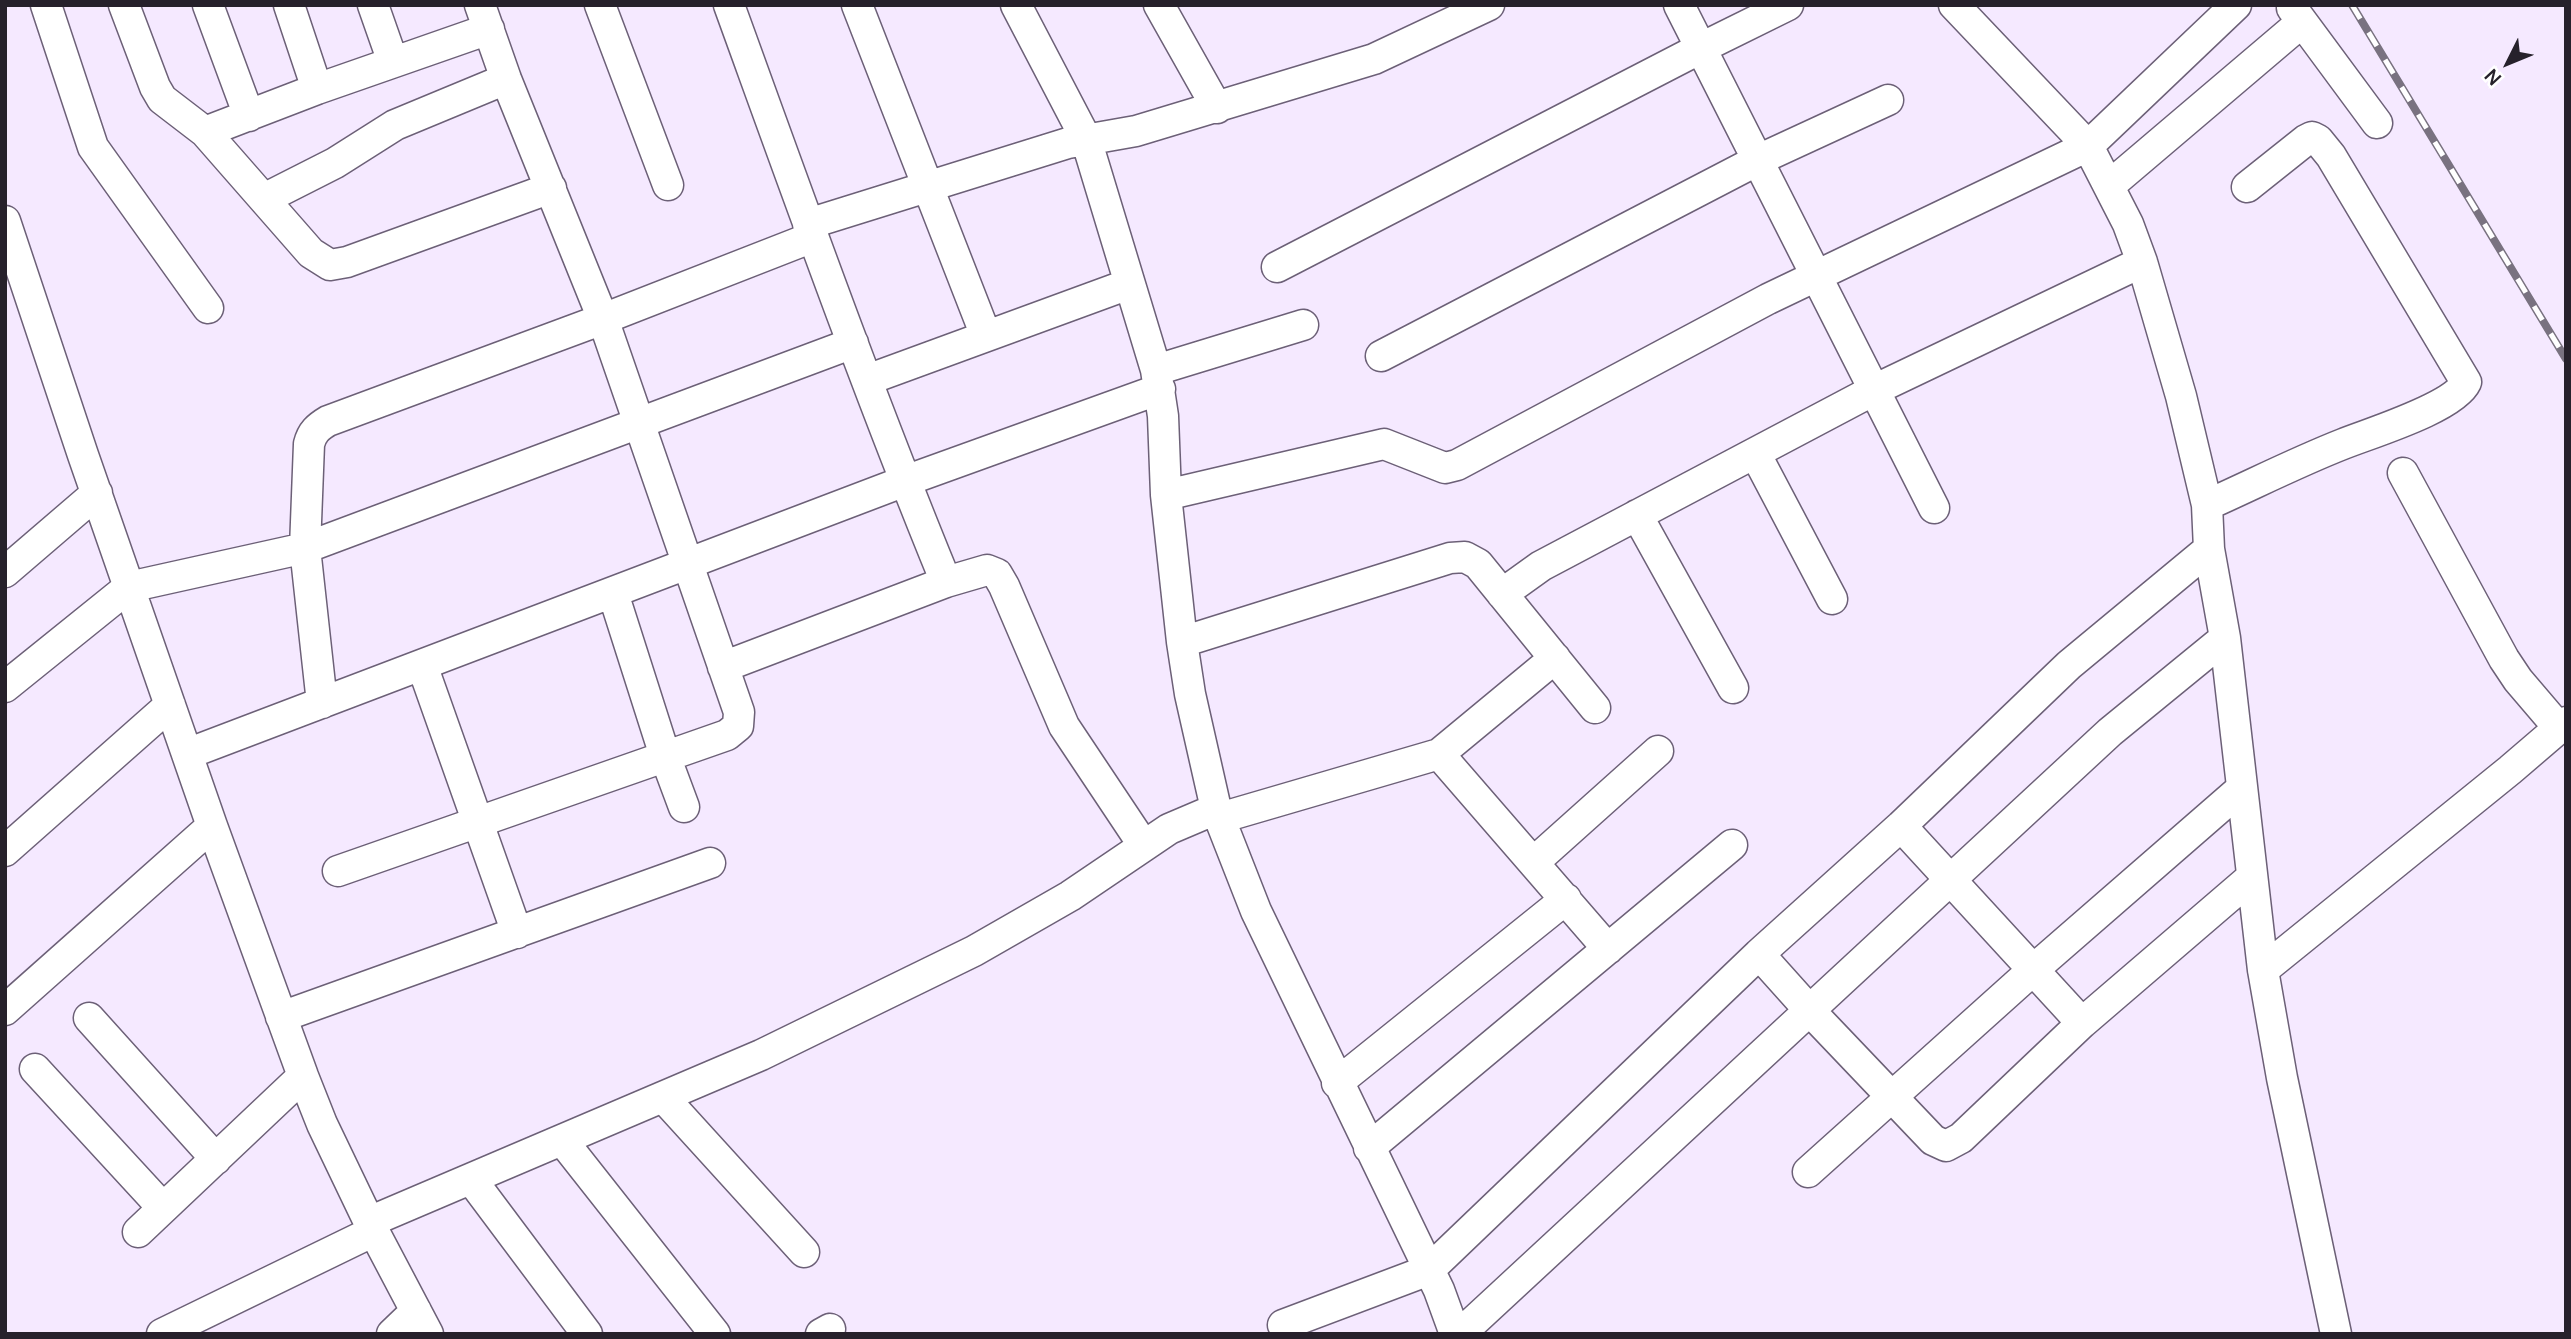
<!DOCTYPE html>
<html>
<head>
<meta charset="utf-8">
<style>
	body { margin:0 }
	#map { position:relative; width:2571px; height:1339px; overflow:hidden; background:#f5e9ff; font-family:Manrope,sans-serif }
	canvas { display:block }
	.frame { position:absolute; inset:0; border:7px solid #26212b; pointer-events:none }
	.north { position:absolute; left:2473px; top:28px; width:70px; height:70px; -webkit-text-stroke:5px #fff; paint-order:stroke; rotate:227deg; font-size:19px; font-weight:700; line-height:28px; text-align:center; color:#26212b }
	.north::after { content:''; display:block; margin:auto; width:24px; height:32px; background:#26212b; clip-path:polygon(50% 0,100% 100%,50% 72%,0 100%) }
</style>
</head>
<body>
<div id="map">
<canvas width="2571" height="1339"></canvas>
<div class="frame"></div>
<div class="north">N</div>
</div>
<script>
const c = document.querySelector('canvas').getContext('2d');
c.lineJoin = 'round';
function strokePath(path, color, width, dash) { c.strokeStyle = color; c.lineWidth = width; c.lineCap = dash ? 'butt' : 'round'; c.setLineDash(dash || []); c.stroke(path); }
const minor = new Path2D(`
	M46,5L93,147L208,308
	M124,5L155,87L162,99L205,132L311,253L330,265L347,262L551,188
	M208,5L249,116
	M289,5L317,89
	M373,5L393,62
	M600,5L668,185
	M729,5C799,198 868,392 946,582
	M857,5L986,336
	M1016,5L1086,139L1156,370L1163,416L1166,495L1182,642L1190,694L1216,809L1256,911L1439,1290L1455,1334
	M1159,5L1217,108
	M1679,5L1934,508
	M1954,5L2088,146L2128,224L2142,262L2181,396L2207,505L2209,549L2225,638L2263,970L2282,1078L2336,1334
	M2292,8L2377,123
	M205,132L317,89L489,29
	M2109,186L2302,22
	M264,199L335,163L395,125L506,79
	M5,221L83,455L212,826L303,1076L322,1124L369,1222L428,1334
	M808,224L1068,143L1136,131L1374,59L1489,5
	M1277,267L1701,48L1788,5
	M1381,356L1758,160L1888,100
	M1156,370L1303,325
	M867,380L1129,284
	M1755,453L1832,599
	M2403,473L2504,659L2518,680L2559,728
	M1166,495L1384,444L1445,468L1457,465L1768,299L2088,146L2236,5
	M2207,505C2252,485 2297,462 2343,444C2370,433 2454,408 2466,382L2331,156L2318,140L2312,137L2306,140L2247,187
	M1637,515L1733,688
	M5,572L97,493
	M613,593L665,756L684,807
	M1502,594L1541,566L1874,390L2142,262
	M1182,642L1450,558L1465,557L1478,564L1595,708
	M422,665L517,933
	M723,667L946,582L987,570L997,574L1004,586L1064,726L1144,846
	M5,687L129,587L305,548L853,343
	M322,703L305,548L309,444C312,432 318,427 328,421L603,319L813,237
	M187,754L905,481L1160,389
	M1439,754L1608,949
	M1220,818L1439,754L1555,658
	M1901,826L2082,1023
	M5,851L170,705
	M1534,862L1658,751
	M338,871L727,735L738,726L739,712L603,319L506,79L480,5
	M1759,954L1811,1012L1933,1140L1946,1146L1961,1138L2082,1023L2252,877
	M2263,970L2510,770L2566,722
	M5,1010L212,826
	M281,1017L710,863
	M89,1018L216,1159
	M35,1069L163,1208
	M1337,1083L1566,899
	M663,1097L804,1252
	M562,1140L715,1334
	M1369,1148L1732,845
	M1808,1172L2033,970L2241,789
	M471,1179L587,1334
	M369,1222L761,1055L974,951L1070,896L1169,829L1216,809
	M138,1232L303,1076
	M1283,1325L1429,1270L1759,954L1901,826L2069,665L2209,549
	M162,1334L374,1231
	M392,1334L416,1311
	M821,1334L830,1329
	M1460,1334L2110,732L2225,638`);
strokePath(minor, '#6c6077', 33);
strokePath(minor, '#fff', 30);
const rail = new Path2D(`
	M2352,5L2566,359`);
strokePath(rail, '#797280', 8);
strokePath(rail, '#fff', 5, [16]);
</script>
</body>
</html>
